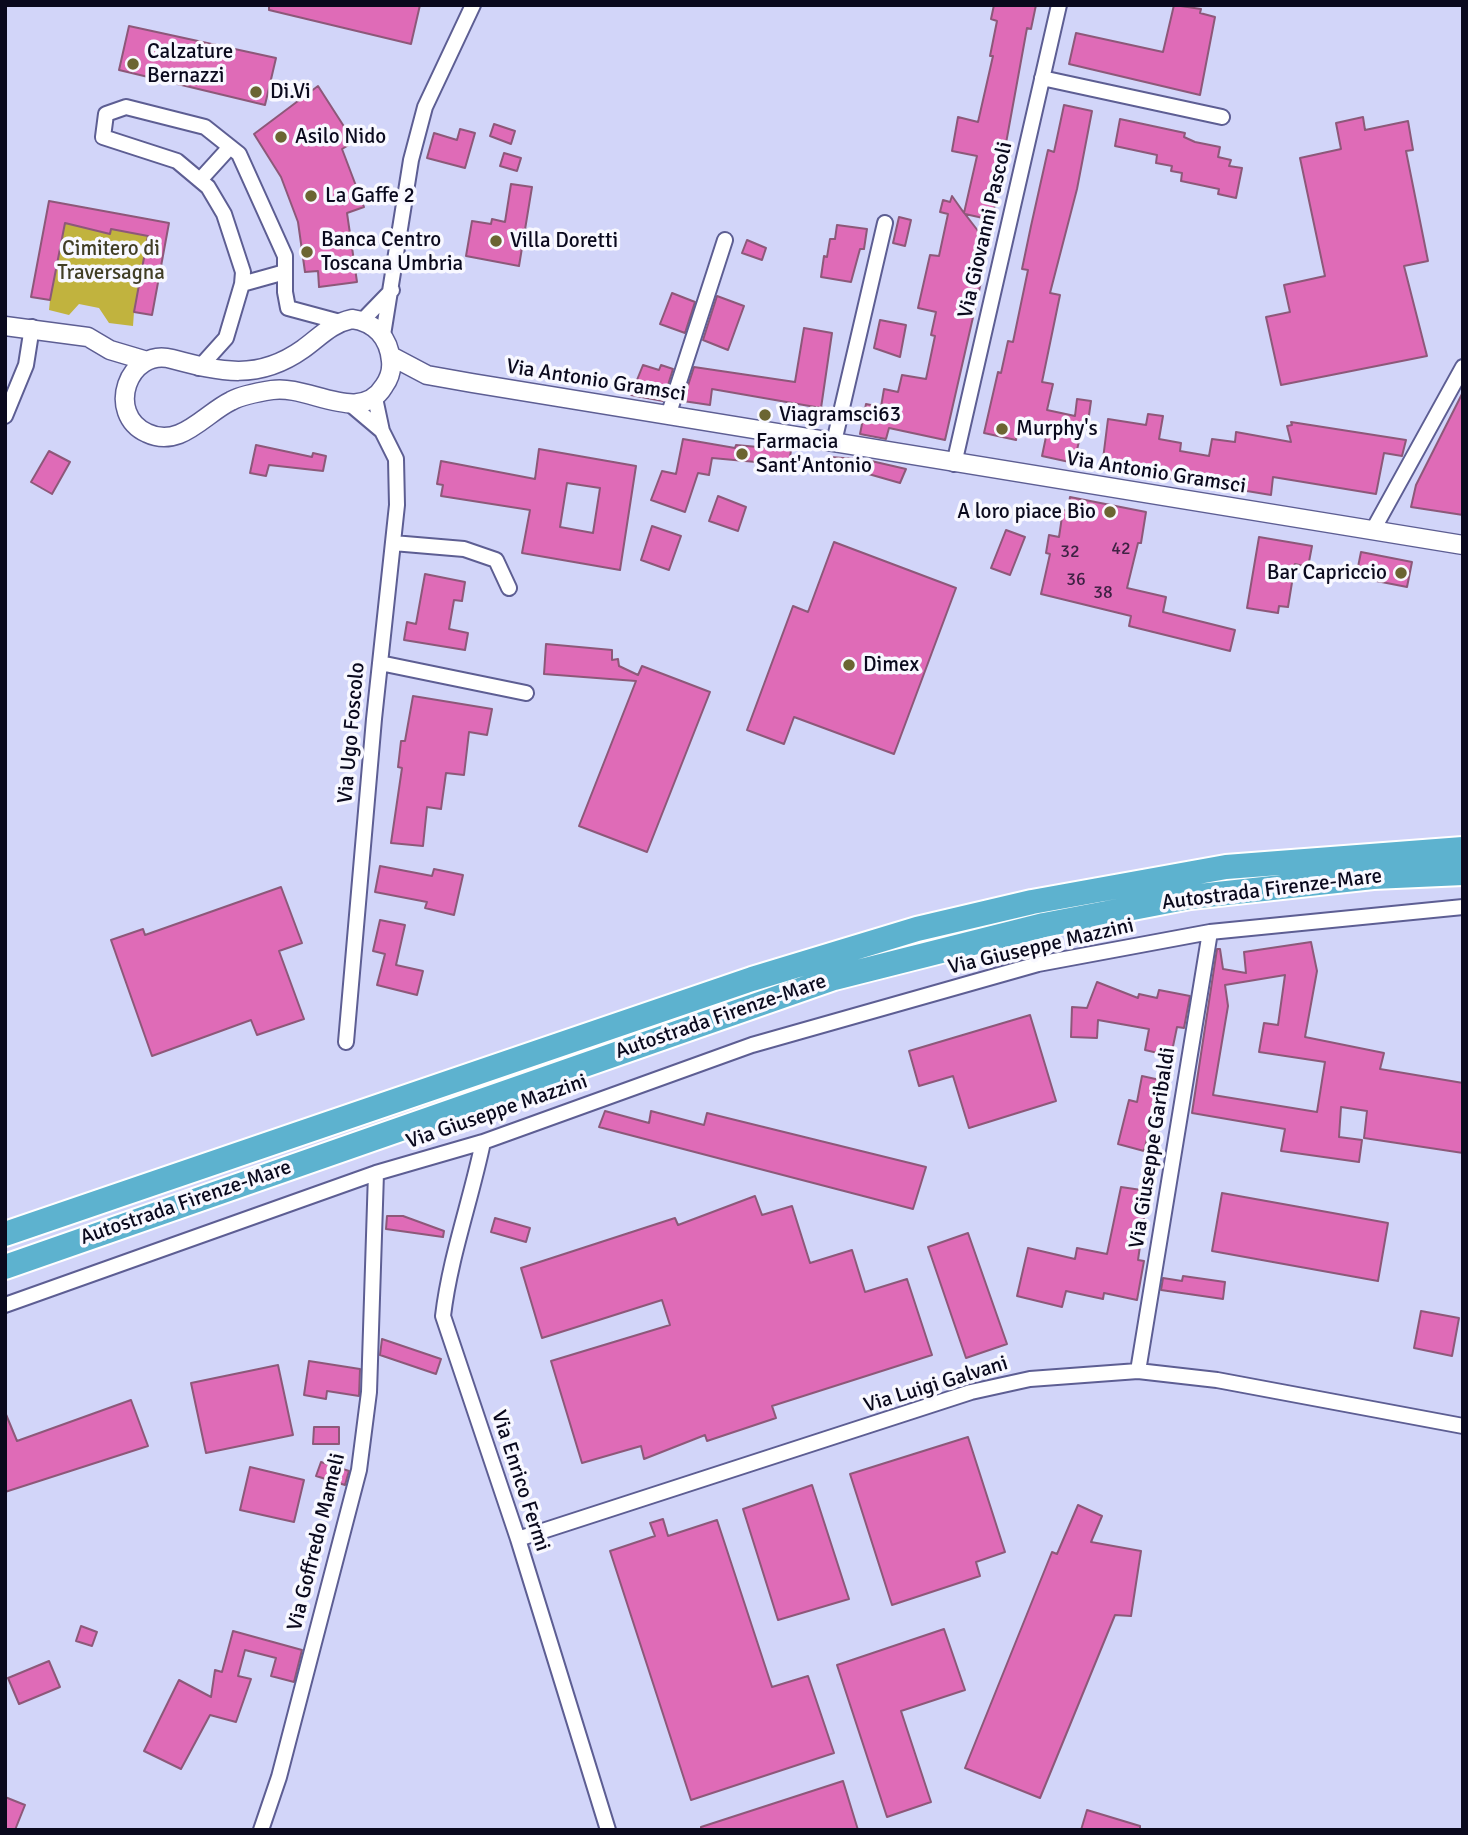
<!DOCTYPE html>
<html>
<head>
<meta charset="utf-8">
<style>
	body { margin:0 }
	#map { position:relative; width:1468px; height:1835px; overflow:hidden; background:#d2d5f9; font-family:Signika,sans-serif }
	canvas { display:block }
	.frame { position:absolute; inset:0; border:7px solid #0a091d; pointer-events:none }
</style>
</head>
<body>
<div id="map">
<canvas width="1468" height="1835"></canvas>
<div class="frame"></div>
</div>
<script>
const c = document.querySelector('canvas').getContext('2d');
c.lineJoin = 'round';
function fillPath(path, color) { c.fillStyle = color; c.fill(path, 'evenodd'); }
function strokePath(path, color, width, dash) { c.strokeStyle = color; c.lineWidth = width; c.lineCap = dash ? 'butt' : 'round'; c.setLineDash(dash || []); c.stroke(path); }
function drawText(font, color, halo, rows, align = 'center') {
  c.font = font + ' Signika,sans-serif'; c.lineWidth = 7; c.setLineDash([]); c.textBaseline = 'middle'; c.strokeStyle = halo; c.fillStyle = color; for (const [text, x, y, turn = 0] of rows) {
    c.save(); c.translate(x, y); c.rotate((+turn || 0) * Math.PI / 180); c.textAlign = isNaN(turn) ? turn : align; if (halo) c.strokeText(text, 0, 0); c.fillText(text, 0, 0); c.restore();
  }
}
fillPath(new Path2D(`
	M49,201L169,223L152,315L134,312L133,326L109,323L99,308L79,304L69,315L49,310L50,300L31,297Z`), '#c1b33e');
const building = new Path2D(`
	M269,5H420L411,44L269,10Z
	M994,5H1036L1031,29L1027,28L992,220L965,214L985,240L975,268L984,269L945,440L889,428L886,439L860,434L866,404L881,407L884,389L898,392L902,375L926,379L935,336L931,335L936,312L918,308L930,255L939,256L948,214L940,212L943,200L950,202L952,196L964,213L977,156L952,151L958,117L978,122L993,56H990L997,21L991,19Z
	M1174,5L1201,9L1200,13L1215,17L1200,95L1069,64L1076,33L1163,52Z
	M129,26L276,58L265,105L119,70Z
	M318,86L354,142L342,149L364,207L347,213L357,282L319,287L318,271L305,272L298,222L281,177L254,134Z
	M1064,105L1092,111L1077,189L1050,293L1060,295L1042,382L1053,384L1047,410L1075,416L1077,399L1091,401L1087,429L1082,428L1074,463L1042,456L1047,432L1019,422L1016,440L984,433L998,372L1001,373L1008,341L1013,342L1028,270L1022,269L1031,226L1048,150L1054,152Z
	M1363,117L1365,130L1408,121L1413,150L1406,151L1428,261L1404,266L1427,356L1281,385L1266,317L1290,312L1284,285L1325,276L1300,158L1341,149L1336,123Z
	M1120,119L1185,133L1184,137L1195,142L1220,147L1218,157L1231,160L1229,166L1242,168L1236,198L1218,194L1219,189L1181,181L1182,173L1171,171L1172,166L1156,163L1157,155L1115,146Z
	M494,124L515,131L511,144L490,136Z
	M460,129L475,133L465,168L427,158L434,133L457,140Z
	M504,153L521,158L517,171L500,166Z
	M511,184L532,187L519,266L466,256L472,221L491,224L492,219L505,222Z
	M49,201L169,223L152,315L134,312L148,236L111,229L110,234L65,223L50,300L31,297Z
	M899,217L911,220L905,246L893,243Z
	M837,225L867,229L864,249H860L851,282L821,277L824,256L827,257L830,239H835Z
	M747,240L766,248L762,260L742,253Z
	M672,293L695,302L685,333L660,324Z
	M717,296L744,306L728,350L703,340Z
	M880,320L906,325L900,357L874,348Z
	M804,328L832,333L821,408L712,389L710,405L683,401L694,367L795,382Z
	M643,365L659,370L661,365L673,369L663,401L631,395Z
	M1463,392V515L1411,507L1416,485Z
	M1148,414L1163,416L1159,439L1181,443L1180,451L1209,456L1212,439L1235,442L1236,432L1291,442L1287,426L1292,425L1291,422L1406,440L1402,456L1384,453L1376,494L1273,477L1271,495L1138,473L1139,470L1117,466L1118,461L1103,459L1108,419L1146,425Z
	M683,439L735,448L736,445L791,450L789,465L712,458L709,475L698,473L685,512L651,500L662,471L676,474Z
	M256,445L312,457L313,453L326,456L323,471L269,465L266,476L250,473Z
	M539,449L636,466L620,570L522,553L530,510L441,496L443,485L437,484L441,461L535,479ZM567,483L600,488L593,533L560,527Z
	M49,451L70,462L52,494L31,482Z
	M831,457L867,460L906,469L900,483L830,463Z
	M718,496L746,507L738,531L709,521Z
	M1070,497L1146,512L1141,543H1138L1127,588L1166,597L1163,612L1235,630L1230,651L1129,626L1131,616L1041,594L1050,554L1046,553L1049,535L1059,537L1063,510L1068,511Z
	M652,526L681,536L669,570L641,560Z
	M1006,530L1025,537L1010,575L991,568Z
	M1259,537L1312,546L1308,567L1295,564L1288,607L1279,606L1278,613L1247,608Z
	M834,542L956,588L894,754L794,717L784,744L747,730L793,606L808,612Z
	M1361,552L1412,562L1407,587L1356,577Z
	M425,574L465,582L462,601L454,600L449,629L468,633L465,650L404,640L407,622L416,624Z
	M546,644L612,650V660L618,659L619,666L638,675L642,666L710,692L647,852L579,826L636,681L544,674Z
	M413,696L492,709L487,735L469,732L464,775L446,773L441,809L427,807L423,846L391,843L402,768L398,767L401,741H405Z
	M380,866L432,876L434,869L463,875L454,915L425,908L427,902L375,892Z
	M281,887L302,943L279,951L304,1019L257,1035L251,1020L152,1056L111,940L143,929L145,935Z
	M380,920L405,925L396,965L423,971L417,995L377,985L385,954L373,951Z
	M1311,942L1317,971L1305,1037L1384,1053L1380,1069L1463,1083V1153L1364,1138L1367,1111L1341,1107L1339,1137L1362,1140L1359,1162L1281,1151L1285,1129L1192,1113L1217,949H1220L1223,969L1246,973L1244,952ZM1285,975L1278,1025L1264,1023L1259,1052L1325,1062L1317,1112L1213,1095L1228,1006L1225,985Z
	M1097,982L1138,998L1139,994L1157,998L1159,990L1190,996L1184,1028L1177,1027L1171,1056L1145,1050L1149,1029L1098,1020L1097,1038L1071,1037L1072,1007L1087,1008Z
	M1030,1015L1056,1101L969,1128L953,1076L919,1086L909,1051Z
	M1142,1076L1169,1082L1165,1101L1157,1100L1144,1151L1118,1144L1129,1100L1137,1102Z
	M605,1111L649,1123L651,1111L704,1125L707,1113L926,1167L913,1209L599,1127Z
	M1121,1187L1148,1191L1138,1260L1144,1261L1137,1300L1104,1293L1103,1299L1066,1291L1062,1307L1017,1296L1028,1248L1075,1259L1077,1248L1107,1254Z
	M1222,1193L1388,1223L1378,1281L1212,1251Z
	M755,1196L762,1215L792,1206L810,1263L852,1250L865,1292L907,1279L932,1355L772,1406L776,1418L707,1441L705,1435L644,1459L641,1446L582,1463L551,1361L670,1325L662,1300L542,1338L521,1268L675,1218L678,1225Z
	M387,1216H403L444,1231L443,1237L386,1229Z
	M495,1218L530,1228L526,1242L491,1232Z
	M968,1233L1007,1344L966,1358L928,1247Z
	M1183,1276L1225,1282L1223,1299L1161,1290L1163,1278L1182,1281Z
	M1421,1311L1459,1318L1452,1356L1414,1348Z
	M382,1339L441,1359L436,1374L380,1355Z
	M309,1361L360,1369L359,1396L327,1391L326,1399L304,1395Z
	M278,1365L293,1435L206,1453L191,1383Z
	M131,1400L148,1446L5,1492V1412L17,1441Z
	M314,1427H339V1444H313Z
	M968,1437L1005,1552L976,1562L980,1576L892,1605L850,1474Z
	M321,1462L349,1471L345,1485L316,1476Z
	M250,1467L304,1480L294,1522L240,1510Z
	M812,1485L849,1599L778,1620L743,1509Z
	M1078,1505L1102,1516L1091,1542L1141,1551L1131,1616L1115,1615L1040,1798L965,1768L1052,1552L1057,1554Z
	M663,1519L668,1536L717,1520L772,1687L808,1676L834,1753L691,1800L610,1551L655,1536L650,1523Z
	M81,1626L97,1632L92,1646L76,1641Z
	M944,1629L965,1690L901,1711L931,1802L887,1817L837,1665Z
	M233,1631L302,1650L294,1682L271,1676L276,1658L245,1650L238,1676L251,1679L236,1722L210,1715L181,1769L144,1751L179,1680L211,1697L215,1670L222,1672Z
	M49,1661L60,1687L19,1704L8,1678Z
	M843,1781L858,1830H701V1827Z
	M5,1797L25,1805L15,1830H5Z
	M1087,1810L1140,1826V1830H1081Z`);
fillPath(building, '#df6bb7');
strokePath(building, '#8d5879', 2);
const minor = new Path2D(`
	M1042,78L1222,117
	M200,180L230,147
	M242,284L285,272
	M362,321L392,290
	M383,335L411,160L425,107L473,5
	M199,368L226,338L242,284L243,272L224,214L208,187L177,161L103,137L106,114L126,107L205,127L239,154L285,256V292L288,308L340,322
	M350,404L382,431
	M5,416L26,365L32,327
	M668,416L725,240
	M834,442L885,223
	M954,464L1059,5
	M1373,530L1463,367
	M393,543L464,549L496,560L509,588
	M380,663L526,693
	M346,1042L374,719L397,505L396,459L382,431L375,398
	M483,1142C471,1200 450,1257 443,1316L518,1539L608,1830
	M5,1305L376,1173L483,1142L752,1045L1038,964L1210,932L1463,907
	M1138,1371L1210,932
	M518,1539L971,1392L1030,1379L1138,1371L1217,1380L1463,1426
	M261,1830L279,1777L359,1470L369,1392L376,1173`);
const tertiary = new Path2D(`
	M352,319C375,322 389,338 391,361C392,370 389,379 384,386C360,426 308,384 272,390C259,392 242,395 231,401C204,414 180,449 147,433C105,414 128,347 172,359C221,372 258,381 303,349C320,337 330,324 352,319Z
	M5,326L88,337L110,350L147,361
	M391,356L427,375L472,383L1463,545`);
const motorway = new Path2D(`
	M5,1234L752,979L917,929L1032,902L1226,867L1463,849
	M5,1267L834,978L1044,925L1190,897L1373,877L1463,873`);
strokePath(minor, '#5d5e93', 18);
strokePath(tertiary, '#5d5e93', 21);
strokePath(motorway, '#fff', 28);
strokePath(minor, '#fff', 14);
strokePath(tertiary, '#fff', 18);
strokePath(motorway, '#5db2cf', 24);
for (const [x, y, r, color] of [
	[133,64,7,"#6b6532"],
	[256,92,7,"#6b6532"],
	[281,137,7,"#6b6532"],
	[311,196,7,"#6b6532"],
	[496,241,7,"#6b6532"],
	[307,252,7,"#6b6532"],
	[765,415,7,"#6b6532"],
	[1002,429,7,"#6b6532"],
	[742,454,7,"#6b6532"],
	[1110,512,7,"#6b6532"],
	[1401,573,7,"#6b6532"],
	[849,665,7,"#6b6532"]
]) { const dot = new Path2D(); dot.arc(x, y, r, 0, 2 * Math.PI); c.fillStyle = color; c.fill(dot); strokePath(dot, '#f8f8ff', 2.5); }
drawText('18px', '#3f2244', null, [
	["42",1121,549],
	["32",1070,552],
	["36",1076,580],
	["38",1103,593]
]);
drawText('21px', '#0a091d', '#f8f8ff', [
	["Calzature",147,52],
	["Bernazzi",147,76],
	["Di.Vi",270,92],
	["Asilo Nido",295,137],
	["La Gaffe 2",325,196],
	["Banca Centro",321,240],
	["Toscana Umbria",321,264],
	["Villa Doretti",510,241],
	["Viagramsci63",779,415],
	["Murphy's",1016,429],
	["Farmacia",756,442],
	["Sant'Antonio",756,466],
	["A loro piace Bio",1096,512,"right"],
	["Bar Capriccio",1387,573,"right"],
	["Dimex",863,665]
], 'left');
drawText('21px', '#0a091d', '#f8f8ff', [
	["Via Giovanni Pascoli",986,230,-77],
	["Via Antonio Gramsci",596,381,9],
	["Via Antonio Gramsci",1156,473,9],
	["Via Ugo Foscolo",352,733,-85],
	["Autostrada Firenze-Mare",1272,890,-7],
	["Via Giuseppe Mazzini",1041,947,-13],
	["Autostrada Firenze-Mare",721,1017,-19],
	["Via Giuseppe Mazzini",497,1112,-19],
	["Via Giuseppe Garibaldi",1153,1148,-81],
	["Autostrada Firenze-Mare",186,1203,-19],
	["Via Luigi Galvani",936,1385,-17],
	["Via Enrico Fermi",520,1481,72],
	["Via Goffredo Mameli",317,1542,-76]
]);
drawText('21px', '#413e25', '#f8f8ff', [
	["Cimitero di",111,249],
	["Traversagna",111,273]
]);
</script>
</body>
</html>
